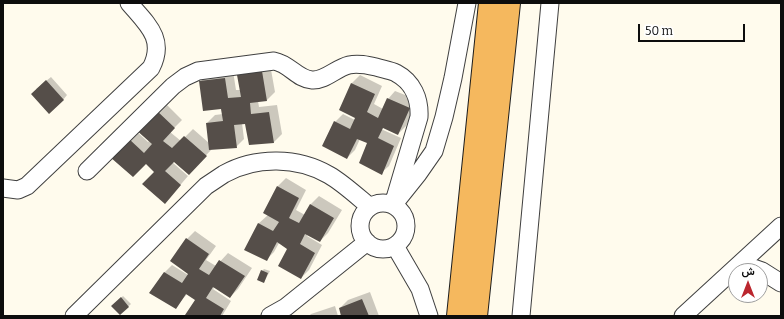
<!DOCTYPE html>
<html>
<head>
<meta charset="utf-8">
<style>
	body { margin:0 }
	#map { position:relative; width:784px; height:319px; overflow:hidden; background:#fffbed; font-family:Bitter,Vazirmatn,serif }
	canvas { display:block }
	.frame { position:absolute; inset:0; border:4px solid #0d0d0d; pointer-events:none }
	.north { position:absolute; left:728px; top:263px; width:40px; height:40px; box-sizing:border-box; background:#fff; border:1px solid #9e9e9e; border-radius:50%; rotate:0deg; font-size:11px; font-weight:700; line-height:16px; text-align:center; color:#0d0d0d }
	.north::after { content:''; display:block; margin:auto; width:14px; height:18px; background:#bb262e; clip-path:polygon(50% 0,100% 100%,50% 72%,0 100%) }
	.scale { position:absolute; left:638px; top:24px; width:107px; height:18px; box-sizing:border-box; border:2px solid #0d0d0d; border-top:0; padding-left:5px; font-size:12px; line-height:14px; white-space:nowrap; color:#0d0d0d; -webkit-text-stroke:3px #fff; paint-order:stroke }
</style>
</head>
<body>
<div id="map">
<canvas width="784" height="319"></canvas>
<div class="frame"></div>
<div class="north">ش</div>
<div class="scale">50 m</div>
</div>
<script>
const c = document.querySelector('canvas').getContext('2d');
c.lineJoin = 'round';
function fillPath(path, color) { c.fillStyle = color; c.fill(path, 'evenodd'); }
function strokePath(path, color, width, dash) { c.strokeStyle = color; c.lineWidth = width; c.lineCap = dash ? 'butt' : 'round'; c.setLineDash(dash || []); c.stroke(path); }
fillPath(new Path2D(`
	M270,64L275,92L267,100L258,101L259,107L277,105L282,134L274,142L250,144L246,123H242L244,139L236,147L212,149L189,173L174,160L172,162L188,176L165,203L155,171L146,163L111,157L136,131L148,142L149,141L137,129L164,102L182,120L170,132L181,141L193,129L209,143L207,123L215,115L223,114L222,108L200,82L208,74L233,71L236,90H241L238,76L246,68Z
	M360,75L382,86L374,104L383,109L388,99L395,91L418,100L406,126L398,134L382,127L381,129L401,138L389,166L381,173L369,143L360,139L355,150L347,158L335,122L343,114L355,120L356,117L340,110L352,83Z
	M51,77L67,95L63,100L36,89Z
	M286,178L306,190L296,210L305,215L311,204L319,196L342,210L328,233L320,241L308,234L307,236L322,245L309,270L301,278L289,249L279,243L274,252L266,260L258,224L268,215L264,213L278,186Z
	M195,231L216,246L206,260L216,266L228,253L252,268L238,289L230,297L215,287L213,289L231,301L222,316H189L196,300L187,294L175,308L164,273L172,265L188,275L187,239Z
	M264,269L270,271L264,282L262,271Z
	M370,292L379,316H343L340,308L348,300Z
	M123,296L131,304L120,314L113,306Z
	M335,306L338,316H309L311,314Z`), '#0003');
fillPath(new Path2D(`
	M262,71L267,101L250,103L251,114L269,112L274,143L249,145L245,124L234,125L237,148L209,150L206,123L223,121L221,109L203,111L199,81L225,78L228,98L241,97L237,75Z
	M46,80L64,100L49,114L31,94Z
	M351,83L375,94L367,112L378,118L387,98L410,108L398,135L383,128L378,138L394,146L382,175L359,163L367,143L357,139L347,159L322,146L334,121L350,129L355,118L339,110Z
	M155,109L175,128L163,141L172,148L184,136L207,156L189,175L174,162L165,171L181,185L165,204L142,184L154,172L146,164L133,177L110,157L128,138L144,153L152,144L135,129Z
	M277,186L299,198L289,218L299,223L310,204L334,218L320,242L305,234L300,244L315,253L301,279L278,266L287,249L277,242L267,261L244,250L258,223L273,231L279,222L263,213Z
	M186,238L209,254L199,269L209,275L219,260L245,276L230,298L213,287L206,298L224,309L220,316H187L185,315L195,300L186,294L176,309L149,293L164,272L182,283L188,274L170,261Z
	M261,270L268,273L264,283L257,280Z
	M121,297L129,307L120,315L111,306Z
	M362,299L369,316H341L339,308Z`), '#554e49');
const minor = new Path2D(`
	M87,171L173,86L185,77L198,71L274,61C290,64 297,79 312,80C325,81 336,68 349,65C358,63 367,65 376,67C382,69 390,70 396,73C413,82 420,99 419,117L393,205
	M3,188L18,190L27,186L151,68C166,39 147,24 129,3
	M398,199L418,174L434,151L444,117L453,78L467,3
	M360 226a23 23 0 1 1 46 0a23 23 0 1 1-46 0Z
	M395,246L420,289L429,316
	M742,264L762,271L781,283
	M74,316L206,186C212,182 218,178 224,174C256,156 298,157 329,175C343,183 358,197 370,207
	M270,316L286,307L367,242
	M521,316L550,3
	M683,316L781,226`);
const trunk = new Path2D(`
	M458,316L490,3
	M476,316L509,3`);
strokePath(minor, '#404040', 19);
strokePath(trunk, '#1e1e1e', 24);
strokePath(minor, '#fff', 17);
strokePath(trunk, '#f5b85e', 22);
</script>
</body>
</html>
